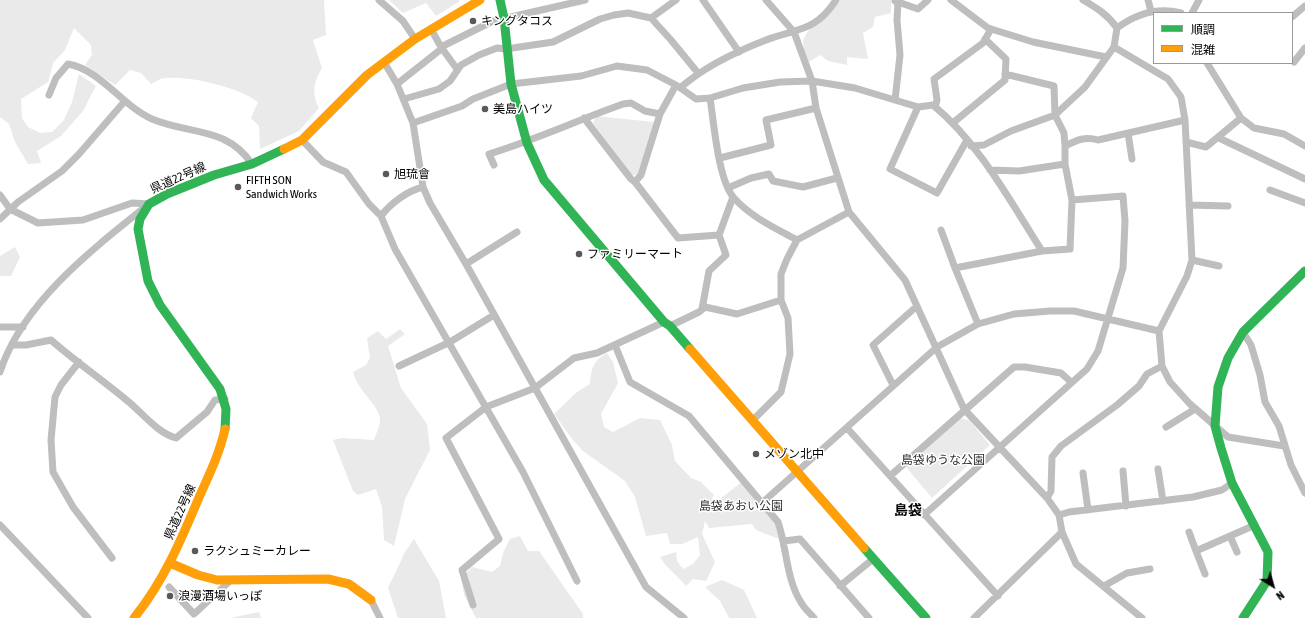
<!DOCTYPE html>
<html>
<head>
<meta charset="utf-8">
<style>
	body { margin:0 }
	#map { position:relative; width:1305px; height:618px; overflow:hidden; background:#fff; font-family:"Asap Condensed","Noto Sans JP",sans-serif }
	canvas { display:block }
	.legend { position:absolute; left:1153px; top:12px; width:140px; height:52px; box-sizing:border-box; background:#fff; border:1px solid #999; margin:0; padding:5px 7px; list-style:none; font-size:12px; color:#000 }
	.legend li { display:flex; align-items:center; gap:8px; height:20px }
	.legend b { width:20px; border:1px solid #999 }
	.north { position:absolute; left:1253px; top:566px; width:40px; height:40px; -webkit-text-stroke:3px #fff; paint-order:stroke; rotate:143deg; font-size:11px; font-weight:700; line-height:16px; text-align:center; color:#000 }
	.north::after { content:''; display:block; margin:auto; width:14px; height:18px; background:#000; clip-path:polygon(50% 0,100% 100%,50% 72%,0 100%) }
</style>
</head>
<body>
<div id="map">
<canvas width="1305" height="618"></canvas>
<ul class="legend">
<li><b style="height:5px;background:#30b455"></b>順調</li>
<li><b style="height:5px;background:#ff9f0a"></b>混雑</li>
</ul>
<div class="north">N</div>
</div>
<script>
const c = document.querySelector('canvas').getContext('2d');
c.lineJoin = 'round';
function fillPath(path, color) { c.fillStyle = color; c.fill(path, 'evenodd'); }
function strokePath(path, color, width, dash) { c.strokeStyle = color; c.lineWidth = width; c.lineCap = dash ? 'butt' : 'round'; c.setLineDash(dash || []); c.stroke(path); }
function drawText(font, color, halo, rows, align = 'center') {
  c.font = font + ' "Asap Condensed","Noto Sans JP",sans-serif'; c.lineWidth = 3; c.setLineDash([]); c.textBaseline = 'middle'; c.strokeStyle = halo; c.fillStyle = color; for (const [text, x, y, turn = 0] of rows) {
    c.save(); c.translate(x, y); c.rotate((+turn || 0) * Math.PI / 180); c.textAlign = isNaN(turn) ? turn : align; if (halo) c.strokeText(text, 0, 0); c.fillText(text, 0, 0); c.restore();
  }
}
fillPath(new Path2D(`
	M0,0H324L326,35L313,40L322,68C314,82 311,93 319,108L299,131L260,149L259,126L251,118L258,102C238,87 191,76 165,78C161,78 155,82 151,84L141,73L130,70L115,85L85,65L92,55L91,45L74,28L65,50L53,63L48,82L21,99L22,118L28,127L40,133L52,132L64,120L72,102L79,74L96,86L83,111L61,136L37,151L41,163L28,164L15,142L9,124L0,117Z
	M389,0H459L460,1L436,16L426,3L403,13Z
	M841,0H891V13L875,17L873,27L863,33L868,59L847,57V65L828,61L820,55L809,62L804,52L803,40L808,31L828,14Z
	M596,116L654,122L638,175H632L593,123Z
	M15,247L20,257L11,276H0V256Z
	M400,329L405,334L388,346L401,388L427,424L430,450L405,499L394,546L384,540L382,507L376,489L358,495L353,491L333,440L342,438L374,440C376,434 379,428 380,422C382,407 358,392 353,372L366,365L370,358L367,338L378,331L386,339Z
	M607,353L613,362L618,383L601,414L604,427L613,432L640,418L660,420L672,445L675,461L691,478L701,482L714,495L712,499H720L743,481L778,522L784,541L756,530L752,524L709,528L705,521L702,534L715,562L706,581L693,579L686,586C678,576 667,569 660,557L676,552L677,561L683,569L693,564L700,555L698,537L682,544H670L667,533L646,536L635,497L625,481L583,451L572,439L554,414L577,392L590,384C591,369 593,361 607,353Z
	M959,418L969,420L990,445L932,498L906,467Z
	M520,536L528,551H539L583,614V618H476L464,595L461,578L472,567L492,572L500,566L503,553L510,539Z
	M414,539L439,581L446,618H398L388,588L405,552Z
	M722,580L744,590L757,618H729L720,601L705,587Z
	M259,612L261,618H230Z`), '#eaeaea');
strokePath(new Path2D(`
	M379,0L403,21L415,39
	M703,0L739,52
	M766,0L794,32L812,81L816,108L849,212L905,280L964,409L1047,498L1059,515L1062,532L1076,564L1142,618
	M951,0L988,28L1033,42L1106,57
	M1148,0L1151,11
	M895,1L918,9L928,0
	M1192,13L1199,0
	M1292,17L1305,6
	M651,18L671,40L698,73
	M1117,28C1136,14 1158,7 1181,13
	M431,29L441,47L457,69
	M1114,47L1168,79L1181,97L1185,120L1192,260L1187,276L1159,331L1162,366L1170,382L1190,404L1228,437L1284,446
	M384,62L397,84L413,123L423,187L430,203L466,264L646,587L684,618
	M1294,62L1305,48
	M1207,63L1241,118L1254,128L1284,134L1305,146
	M1005,74L1054,86L1055,115L1064,133L1065,146V164
	M397,84L440,50L441,47L493,21L585,0
	M680,88C705,66 735,52 766,40C798,28 815,32 836,0
	M49,95L56,78L68,64C101,70 121,105 152,119C190,135 226,126 252,164
	M710,98C714,123 718,180 734,198C751,217 775,228 797,240
	M404,99L439,89L450,81L461,65L479,55L497,48L506,49L553,42L600,19L614,15L628,13L651,18L676,0
	M895,100L900,55L897,20L898,2
	M918,107L890,169L937,193L967,140
	M935,107L937,100L934,79L983,43L991,29
	M584,118L631,179L635,182L641,175L660,114
	M954,122L1005,80L1006,59L985,39
	M413,123L462,106L473,99L511,84L581,76L617,66L647,70L676,85L696,99L710,98L743,88L780,82L812,81L855,88L918,107L933,105C980,144 1010,201 1042,251
	M1128,133L1132,159
	M1219,138L1305,179
	M302,140L323,162L346,172L369,204L381,216L395,249L523,472L577,581
	M1186,142L1206,147L1241,118
	M971,146L984,145L1011,131L1055,115L1085,87L1114,47L1117,28C1108,15 1097,8 1083,0
	M1065,146C1077,140 1085,136 1098,140L1185,120
	M720,158L771,145L766,120L816,108
	M494,165L489,154C535,140 578,120 623,104L631,103L645,111L660,114L676,85
	M635,182L678,238L719,235L733,197
	M728,188L751,178L769,174L773,181L803,187L837,178
	M1270,190L1305,203
	M0,195L10,209L38,223L83,220L132,203L149,204
	M1189,205L1228,206
	M381,216C391,203 407,191 423,187
	M0,219L18,202L62,171L79,154L124,102
	M941,230L955,268
	M1192,260L1219,266
	M466,264L517,232
	M702,309L709,271L726,255L719,235
	M978,324L955,268L1042,251L1070,249L1072,200L1065,164L1019,171L990,170
	M670,326L699,312L705,307L737,314L781,300
	M0,327H23
	M1243,332L1251,345L1260,375L1265,402L1279,426L1291,465L1305,493
	M13,345H26L51,340C76,362 104,381 130,403C144,415 158,433 176,438L207,412L215,400L225,399
	M615,345L630,382L689,416L778,522C787,548 786,580 802,604C805,609 810,613 814,618
	M79,362L61,385L55,397L51,440L53,472L73,507L112,558
	M399,366L450,342L494,315
	M0,372C22,304 90,251 144,208
	M893,385L873,345L917,306
	M753,420L781,392L790,354L788,318L781,300V274L787,259L797,240L849,212
	M1166,427L1195,409
	M847,428L998,596
	M1158,469L1163,501
	M1123,471L1126,506
	M1083,473L1088,510
	M890,476L1014,367H1025L1061,373L1071,382
	M1047,498L1051,491L1052,457L1061,446L1117,405L1139,386L1147,374L1162,366
	M763,502L937,347L978,324L1014,314L1050,311H1074L1159,331
	M924,515L1087,369L1098,351L1123,268L1125,221L1123,196L1072,200
	M1059,515L1069,512L1193,497L1222,490L1232,483
	M0,525L88,618
	M1189,532L1196,551
	M1230,536L1237,552
	M784,541L800,539L869,618
	M1205,574L1196,551L1255,525
	M840,586L873,559
	M1104,586L1127,573L1150,569
	M169,587L194,614L231,580
	M371,600L380,618
	M473,605L462,570L499,539L446,438L486,407L535,388L574,358L597,353L664,322
	M974,618L1062,532`), '#bebebe', 7);
strokePath(new Path2D(`
	M500,0L504,18L511,84L527,143L544,180L664,322L670,326L690,349
	M225,429L226,409L220,389L160,305L148,281L138,229L140,219L149,204L167,194L214,175L252,164L284,149
	M864,548L926,618
	M1243,618L1267,581L1268,552L1232,483L1221,448L1215,426L1218,387L1228,358L1243,332L1305,271`), '#30b455', 9);
strokePath(new Path2D(`
	M284,149L302,140L367,75L415,39L480,0
	M690,349L864,548
	M170,563L198,575L217,580L328,579L349,584L371,600
	M134,618C164,581 182,538 200,495C210,473 220,452 225,429`), '#ff9f0a', 9);
for (const [x, y, r, color] of [
	[473,21,4,"#595959"],
	[485,109,4,"#595959"],
	[386,174,4,"#595959"],
	[238,187,4,"#595959"],
	[579,254,4,"#595959"],
	[756,454,4,"#595959"],
	[195,551,4,"#595959"],
	[170,596,4,"#595959"]
]) { const dot = new Path2D(); dot.arc(x, y, r, 0, 2 * Math.PI); c.fillStyle = color; c.fill(dot); strokePath(dot, '#fff', 1.5); }
drawText('12px', '#000', '#fff', [
	["キングタコス",481,21],
	["美島ハイツ",493,109],
	["旭琉會",394,174],
	["FIFTH SON",246,180],
	["Sandwich Works",246,194],
	["ファミリーマート",587,254],
	["メゾン北中",764,454],
	["ラクシュミーカレー",203,551],
	["浪漫酒場いっぽ",178,596]
], 'left');
drawText('12px', '#000', '#fff', [
	["県道22号線",178,178,-24],
	["県道22号線",180,512,-66]
]);
drawText('12px', '#303030', '#fff', [
	["島袋ゆうな公園",943,460],
	["島袋あおい公園",741,506]
]);
drawText('bold 14px', '#000', '#fff', [
	["島袋",908,511]
]);
</script>
</body>
</html>
